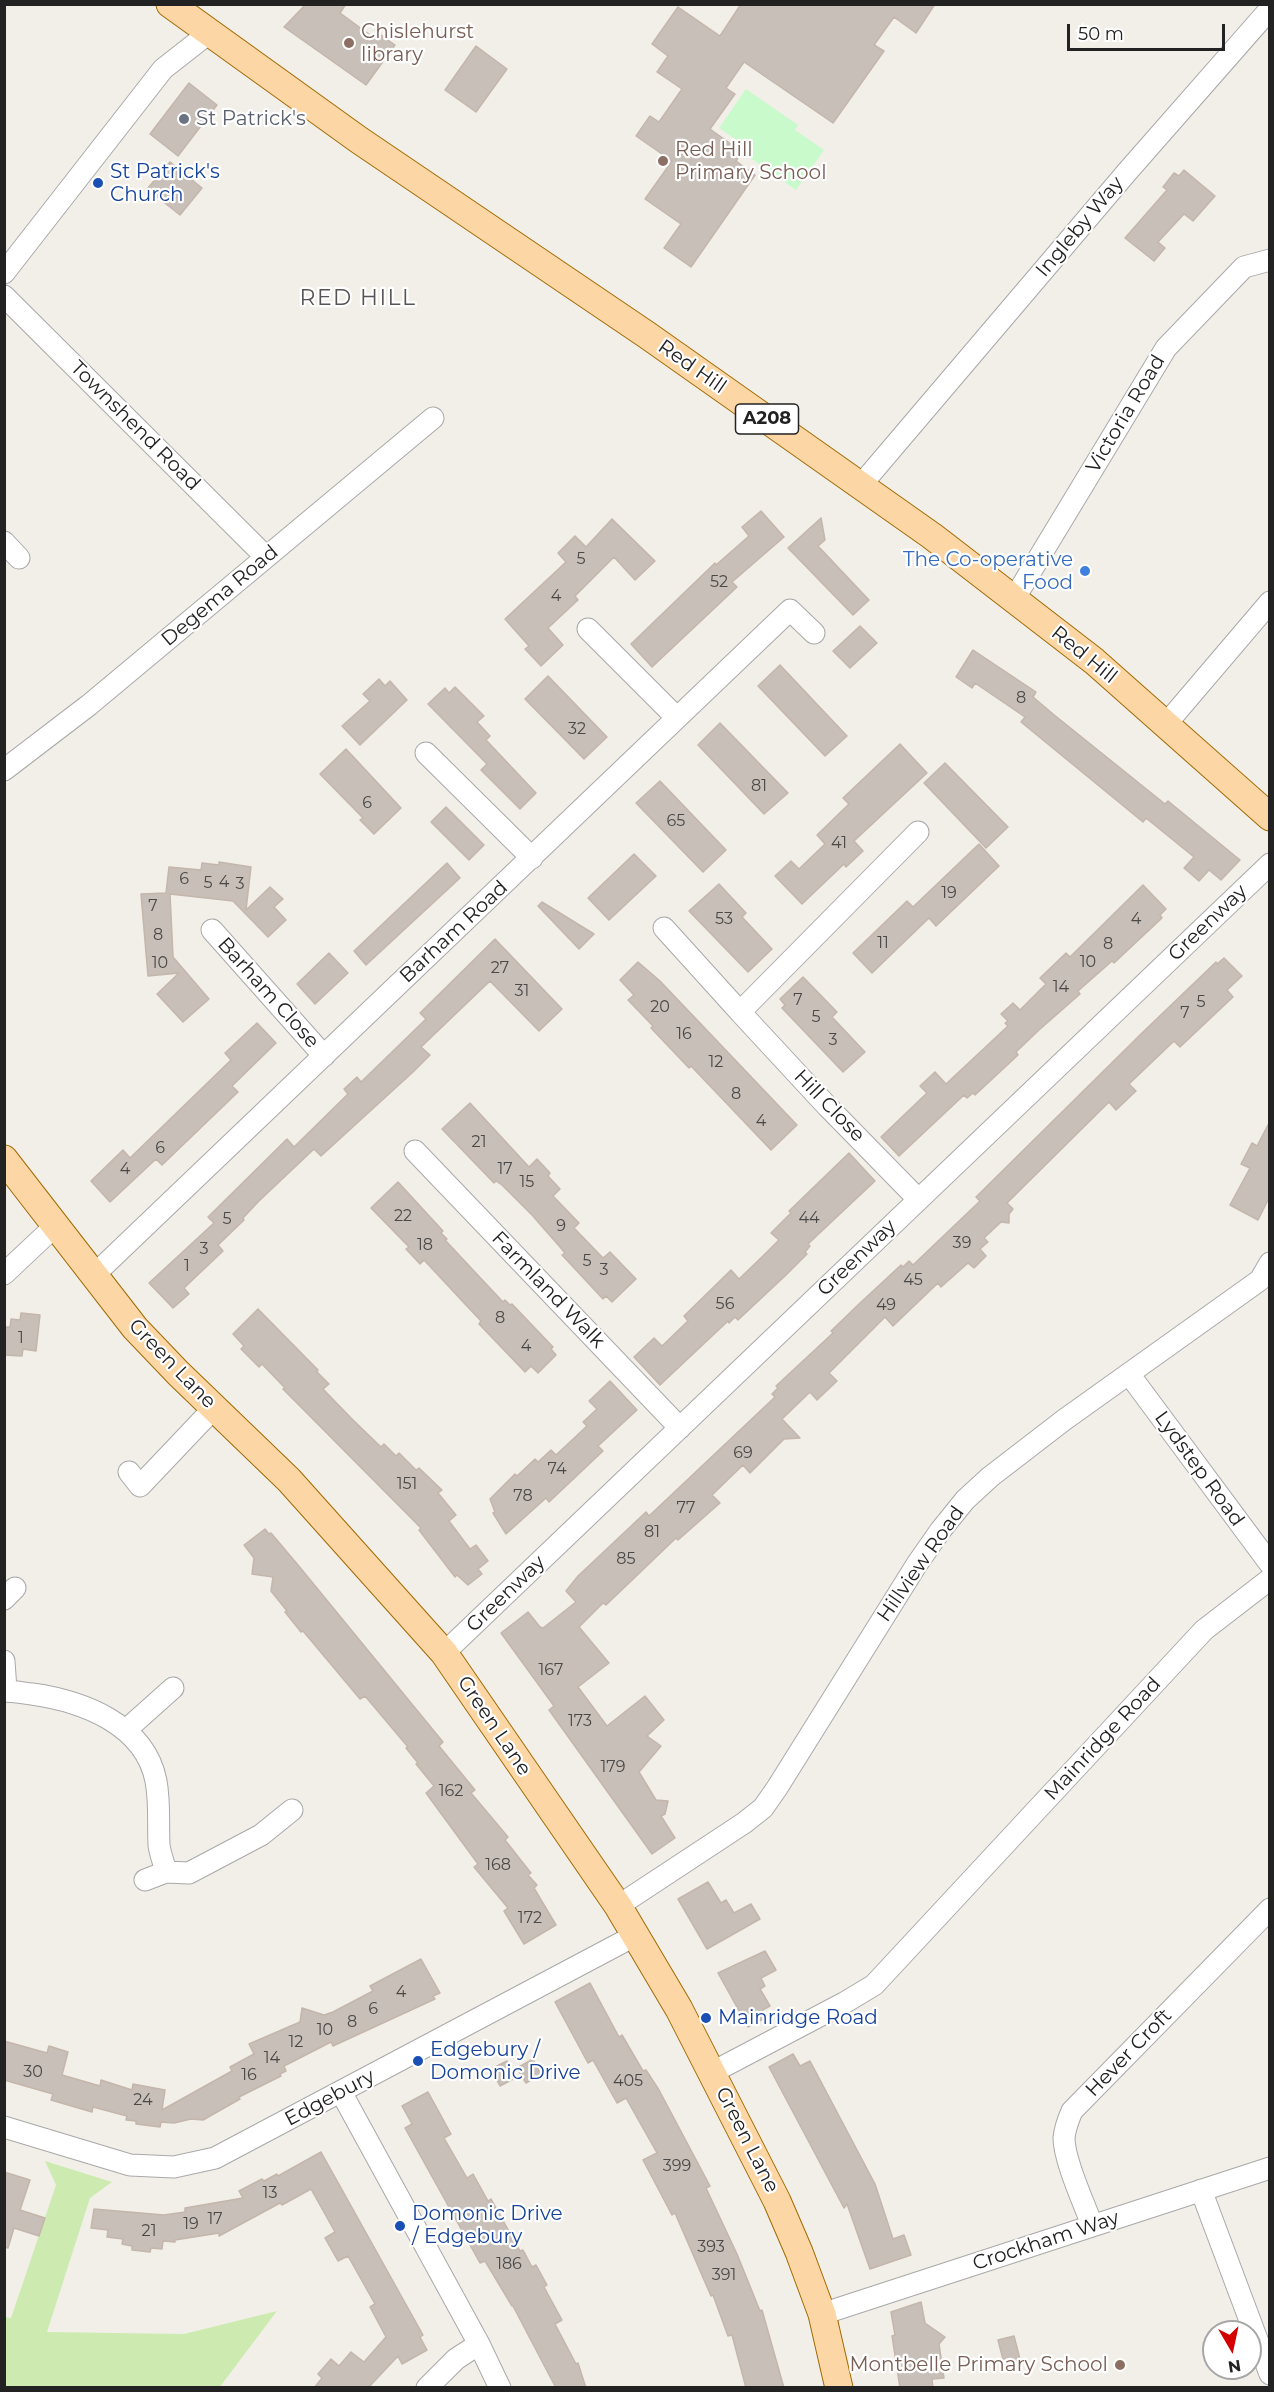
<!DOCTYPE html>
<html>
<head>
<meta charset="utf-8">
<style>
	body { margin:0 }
	#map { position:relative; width:1274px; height:2392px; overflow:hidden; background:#f2efe9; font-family:Montserrat,sans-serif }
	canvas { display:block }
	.frame { position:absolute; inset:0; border:6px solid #222; pointer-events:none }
	.north { position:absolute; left:1202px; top:2320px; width:60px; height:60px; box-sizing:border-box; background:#fff; border:2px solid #a7a7a7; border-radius:50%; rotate:171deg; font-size:16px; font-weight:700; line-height:24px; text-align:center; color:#222 }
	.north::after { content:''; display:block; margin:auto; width:21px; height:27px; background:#d40000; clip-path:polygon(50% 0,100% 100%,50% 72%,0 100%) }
	.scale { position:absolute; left:1067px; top:24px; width:158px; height:27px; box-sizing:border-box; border:3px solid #222; border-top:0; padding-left:8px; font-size:18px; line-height:21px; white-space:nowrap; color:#222; -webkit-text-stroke:4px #fff; paint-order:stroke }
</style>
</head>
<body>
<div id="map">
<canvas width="1274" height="2392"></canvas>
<div class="frame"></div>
<div class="north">N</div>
<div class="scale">50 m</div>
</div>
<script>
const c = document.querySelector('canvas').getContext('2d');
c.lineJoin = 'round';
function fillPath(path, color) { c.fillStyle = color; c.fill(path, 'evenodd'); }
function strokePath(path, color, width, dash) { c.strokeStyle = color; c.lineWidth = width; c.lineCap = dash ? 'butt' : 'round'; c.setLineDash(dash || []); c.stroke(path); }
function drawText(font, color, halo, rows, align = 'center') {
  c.font = font + ' Montserrat,sans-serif'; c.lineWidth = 4.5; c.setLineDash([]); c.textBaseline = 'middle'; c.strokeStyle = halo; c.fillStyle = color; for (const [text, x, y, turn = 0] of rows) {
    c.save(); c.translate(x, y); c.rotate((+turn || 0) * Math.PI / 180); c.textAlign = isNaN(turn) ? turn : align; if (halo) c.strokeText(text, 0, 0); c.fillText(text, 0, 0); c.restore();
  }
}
fillPath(new Path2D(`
	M45,2161L112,2182L90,2198L47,2332L184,2334L277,2311L219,2388L5,2387L4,2317L11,2318L56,2185Z`), '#cdebb0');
fillPath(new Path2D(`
	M746,89L798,125L795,130L824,150L796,190L745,154L748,148L719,128Z`), '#c8facc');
const building = new Path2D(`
	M306,4H346L340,13L377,40L381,35L395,45L366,85L284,27Z
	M741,4H935L916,33L894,17L874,45L884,51L833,123L744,62L726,88L735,94L710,129L742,152L736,161L755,175L691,267L664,248L681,224L645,199L672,161L636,136L650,116L659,122L682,89L657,72L668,56L652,44L678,7L720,36Z
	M476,46L507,69L476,112L445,90Z
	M189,83L217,105L178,156L150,134Z
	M170,162L202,188L180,215L147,189Z
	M1184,170L1215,196L1193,221L1184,214L1158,242L1165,248L1154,261L1125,238L1167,190L1163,187L1174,173L1179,176Z
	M761,511L784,537L732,582L737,587L652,667L631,644L715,563L716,565L749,536L742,527Z
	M821,518L825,540L818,546L869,600L853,615L788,548Z
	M612,519L655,561L635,580L614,557L575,596L578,600L548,628L563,645L541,666L525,649L529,646L505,619L566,562L558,553L575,536L586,547Z
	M860,626L877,643L850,668L833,651Z
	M973,650L1036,692L1033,697L1053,714L1165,804L1168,801L1240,860L1221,880L1209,870L1199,881L1184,868L1194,857L1146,818L1143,822L1021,722L1025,717L975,683L972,688L956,677Z
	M780,665L847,736L825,756L758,686Z
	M548,676L607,737L584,759L525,699Z
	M379,679L385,686L390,681L407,700L360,745L342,726L370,701L363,694Z
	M455,687L484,716L477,722L490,736L486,740L536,793L520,809L481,770L487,764L428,704L445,688L449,693Z
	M720,723L788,793L764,814L698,745Z
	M900,744L927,773L854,841L863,851L846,867L844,864L802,904L775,876L791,861L799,869L825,844L817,835L849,804L843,798Z
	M346,749L401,808L374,834L360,820L363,818L320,774Z
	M945,763L1008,827L986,848L924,783Z
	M660,781L726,850L703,872L636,803Z
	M446,807L484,845L469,860L431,822Z
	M979,844L999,866L936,926L929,918L872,973L853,953L907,901L913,907Z
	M634,854L656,876L609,920L588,898Z
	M219,862L251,867L246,910L270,887L283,899L274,907L286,920L268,937L233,901L170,894L173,957L209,999L183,1022L157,994L179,973L148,976L141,894L166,893L169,867L201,870L202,863L219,865Z
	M447,863L460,878L366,965L354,951Z
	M719,884L746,913L742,917L772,949L748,972L689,911Z
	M1143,885L1166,909L1160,915L1162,918L1114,963L1112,961L1078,991L1080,994L1039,1030L1016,1052L1018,1055L975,1095L973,1093L967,1098L964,1095L899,1156L881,1137L927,1093L920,1086L935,1072L946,1084L1008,1026L1005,1023L1008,1021L1001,1014L1013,1003L1020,1010L1046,984L1040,978L1066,953L1070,957Z
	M542,902L594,934L579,949L538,906Z
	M495,939L562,1009L539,1031L490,981L421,1047L430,1055L413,1072L321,1156L314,1149L259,1201L243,1218L244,1220L218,1245L223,1251L184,1288L189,1294L173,1308L149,1283L214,1223L208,1217L287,1139L294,1147L348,1094L344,1089L357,1077L361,1082L426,1019L420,1013Z
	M329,953L348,973L315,1004L297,984Z
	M1224,958L1242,976L1227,990L1233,997L1180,1047L1174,1041L1129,1084L1136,1091L1116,1110L1109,1102L1007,1203L1013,1209L1009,1214V1223L1001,1222L984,1238L988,1242L980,1249L986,1256L974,1268L968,1263L941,1287L938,1283L893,1326L885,1317L829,1373L837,1381L817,1400L810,1392L782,1419L800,1438L784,1439L750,1473L743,1465L712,1495L720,1503L678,1540L676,1538L606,1605L603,1603L579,1627L609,1663L578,1687L607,1726L645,1696L664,1720L647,1736L661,1746L639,1772L656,1800L668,1801L665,1814L661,1816L675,1838L652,1854L549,1710L554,1706L501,1633L528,1612L540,1627L543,1628L576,1602L566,1591L578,1576L646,1512L649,1516L775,1397L772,1394L778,1388L776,1386L833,1333L831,1331L859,1304L901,1265L903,1267L909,1261L913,1265L980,1201L976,1197L1142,1033L1216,962L1217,964Z
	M638,962L660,981L797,1125L771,1150L691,1066L689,1068L651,1028L653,1026L628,1000L634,995L620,980Z
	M803,977L837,1012L832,1017L865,1052L843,1072L782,1008L785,1005L780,999Z
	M257,1023L276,1043L232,1086L238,1092L162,1165L156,1159L110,1202L91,1181L123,1150L130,1158L231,1060L225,1053Z
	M470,1103L529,1167L537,1159L550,1173L548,1176L560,1189L553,1196L579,1223L574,1228L603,1258L610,1252L636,1279L612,1302L606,1296L603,1299L562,1255L565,1253L560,1247L532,1215L502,1185L496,1181L494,1183L442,1129Z
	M1269,1123V1198L1258,1220L1230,1205L1250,1168L1241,1164L1252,1143L1257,1146Z
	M849,1153L875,1181L808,1244L810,1246L805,1252L807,1254L786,1275L738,1320L735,1317L729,1323L728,1321L660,1385L634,1357L654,1338L662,1346L688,1321L684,1316L731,1270L739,1279L765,1254L779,1240L771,1233L791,1213L789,1211Z
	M398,1182L443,1231L441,1233L447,1239L445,1240L503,1302L505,1300L510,1305L512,1304L553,1347L551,1349L556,1355L538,1373L531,1366L525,1372L479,1324L481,1321L465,1304L424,1260L420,1264L406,1249L409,1247L371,1208Z
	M258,1309L318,1370L317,1372L329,1384L323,1389L353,1420L381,1447L384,1444L396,1456L399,1453L416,1470L419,1468L442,1490L438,1493L456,1515L449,1521L470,1549L476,1545L488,1561L478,1569L482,1574L468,1585L457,1575L455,1577L419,1530L421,1528L283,1389L285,1388L262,1364L259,1367L241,1349L244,1346L233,1334Z
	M21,1313L40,1315L36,1351L23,1349L22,1356L4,1355V1327H10L11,1319L20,1320Z
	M610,1381L637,1410L598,1446L603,1451L549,1502L546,1498L506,1534L493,1513L495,1512L490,1499L515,1474L517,1476L535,1459L538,1462L551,1450L556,1455L587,1426L583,1422L597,1409L589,1401Z
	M265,1529L269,1534L271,1533L298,1565L443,1742L439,1746L475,1790L471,1793L508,1837L505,1840L531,1873L528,1875L537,1885L534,1888L556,1925L524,1944L504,1911L508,1908L474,1867L478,1864L426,1793L434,1786L416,1764L418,1763L406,1748L408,1747L365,1696L360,1699L303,1631L301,1632L285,1612L287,1611L271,1591L273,1577L252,1574L254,1558L244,1545Z
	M708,1882L721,1903L726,1900L734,1913L751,1904L760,1919L707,1949L678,1899Z
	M765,1951L776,1970L761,1978L765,1986L760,1989L770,2006L759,2012L763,2019L748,2027L718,1973Z
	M421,1959L440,1993L433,1996L435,1999L333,2046L331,2042L284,2066L286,2071L280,2074L281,2076L239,2097L240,2099L203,2120L191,2119L174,2123L161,2122L160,2127L136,2124V2121L126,2120L127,2116L93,2107L92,2112L51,2100L53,2094L4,2080V2041L47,2053L49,2046L68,2052L62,2075L100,2086L101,2080L132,2090L133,2084L165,2090L162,2110L232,2071L230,2067L254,2054L249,2044L300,2022L302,2008L324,2015L333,2012L373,1991L370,1986Z
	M590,1983L619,2037L622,2035L643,2071L646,2070L659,2090L710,2186L706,2188L737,2254L760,2311L762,2310L784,2388H746L732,2335L728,2336L713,2295L711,2296L675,2213L672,2215L643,2160L657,2153L626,2098L617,2103L593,2060L588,2063L555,2002Z
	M793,2054L800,2066L810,2061L875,2184L893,2239L904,2235L911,2255L870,2269L847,2204L844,2208L769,2067Z
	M533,2059L541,2074L526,2083L517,2068Z
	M507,2061L515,2078L500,2086L491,2069Z
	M428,2092L451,2134L444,2138L467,2178L473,2174L488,2201L491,2199L520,2251L523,2250L532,2267L536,2265L547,2285L544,2287L562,2320L555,2324L576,2364L578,2363L586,2388H556L513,2306H512L485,2261L480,2263L405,2128L412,2124L402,2106Z
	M321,2152L423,2335L420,2337L427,2350L402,2364L398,2356L368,2388H314L322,2378L318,2374L331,2359L339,2366L351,2352L364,2362L386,2337L370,2307L375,2304L348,2256L338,2261L325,2238L335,2232L311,2189L282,2205L280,2203L219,2236V2233L175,2240V2242L163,2241L162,2249L151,2248L150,2252L132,2250V2246L122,2244L123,2239L107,2237L108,2230L91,2228L94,2209L164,2215L185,2212V2208L243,2198L239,2191L262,2179L264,2181L277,2174L278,2176Z
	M4,2172L30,2180L20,2210L45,2218L39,2236L14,2228L8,2248L4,2247Z
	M921,2302L925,2323L945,2337L939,2344L944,2378L932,2379L933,2388H900L892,2336L895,2335L891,2312Z
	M1014,2336L1021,2363L1005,2367L998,2340Z`);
fillPath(building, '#c7bfb8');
strokePath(building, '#c4b6ab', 1.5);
const minor = new Path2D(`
	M4,273L163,69L209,33
	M4,296L266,557
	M861,485L1127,172L1270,9
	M4,542L19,558
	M1014,599L1166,348L1244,267L1270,260
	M588,629L676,717
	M1167,723L1270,602
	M426,753L532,858
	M4,770L89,705L433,418
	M918,832L740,1012L827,1106L918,1199
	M664,928L740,1012
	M212,930L324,1056
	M415,1151L680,1428
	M4,1274L55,1226
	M93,1276L790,610L814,633
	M1129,1374L1270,1564
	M129,1472L140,1486L214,1408
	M4,1599L15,1588
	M444,1653L1270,864
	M4,1661L6,1690
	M4,1691C13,1691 23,1693 32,1694C82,1701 145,1724 156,1781C160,1802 158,1823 159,1845C160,1854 164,1863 166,1872
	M126,1730L173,1688
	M145,1880L166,1872L189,1873L261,1835L292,1810
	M618,1906L744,1823L763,1808L777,1788L917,1564L940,1531L965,1500L990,1477L1064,1420L1260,1280L1270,1263
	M713,2072L844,2003L874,1985L1204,1630L1270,1579
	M341,2092L479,2344L500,2388
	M4,2127L130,2165L174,2167L215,2158L636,1935
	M1201,2190L1270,2374
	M1092,2225C1084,2203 1064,2160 1064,2138C1065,2128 1068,2120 1072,2111L1270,1909
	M822,2314L1270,2168
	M427,2388L456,2359L479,2344`);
const major = new Path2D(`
	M170,4L359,140L647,335L932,536L1094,661L1270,817
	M4,1159L135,1328L178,1373L289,1480L444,1653L618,1906L679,2009L777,2201L799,2252L822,2314L839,2388`);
strokePath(minor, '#a9a9a9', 23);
strokePath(major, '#a06b00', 29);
strokePath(minor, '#fff', 21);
strokePath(major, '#fcd6a4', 27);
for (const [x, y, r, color] of [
	[349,43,6,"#8d6e63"],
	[184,119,6,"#6b7280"],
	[663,161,6,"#8d6e63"],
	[98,183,6,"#1a4fb4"],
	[1085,571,6,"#3f7fe0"],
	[706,2018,6,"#1a4fb4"],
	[418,2061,6,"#1a4fb4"],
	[400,2226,6,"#1a4fb4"],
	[1120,2365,6,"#8d6e63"]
]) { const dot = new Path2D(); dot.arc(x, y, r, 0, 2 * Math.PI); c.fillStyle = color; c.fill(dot); strokePath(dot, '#fff', 2); }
drawText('16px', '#4b4948', null, [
	["5",581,559],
	["52",719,582],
	["4",556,596],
	["8",1021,698],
	["32",577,729],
	["81",759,786],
	["6",367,803],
	["65",676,821],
	["41",839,843],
	["6",184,879],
	["4",224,882],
	["5",208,883],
	["3",240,884],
	["19",949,893],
	["7",153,906],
	["53",724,919],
	["4",1136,919],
	["8",158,935],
	["11",883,943],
	["8",1108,944],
	["10",1088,962],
	["10",160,963],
	["27",500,968],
	["14",1061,987],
	["31",522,991],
	["7",798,1000],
	["5",1201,1002],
	["20",660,1007],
	["7",1185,1013],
	["5",816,1017],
	["16",684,1034],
	["3",833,1040],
	["12",716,1062],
	["8",736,1094],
	["4",761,1121],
	["21",479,1142],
	["6",160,1148],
	["4",125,1169],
	["17",505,1169],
	["15",527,1182],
	["22",403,1216],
	["44",809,1218],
	["5",227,1219],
	["9",561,1226],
	["39",962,1243],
	["18",425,1245],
	["3",204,1249],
	["5",587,1261],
	["1",187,1266],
	["3",604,1270],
	["45",913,1280],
	["56",725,1304],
	["49",886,1305],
	["8",500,1318],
	["1",21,1338],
	["4",526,1346],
	["69",743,1453],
	["74",557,1469],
	["151",407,1484],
	["78",523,1496],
	["77",686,1508],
	["81",652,1532],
	["85",626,1559],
	["167",551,1670],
	["173",580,1721],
	["179",613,1767],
	["162",451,1791],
	["168",498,1865],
	["172",530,1918],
	["4",401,1992],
	["6",373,2009],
	["8",352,2022],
	["10",325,2030],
	["12",296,2042],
	["14",272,2058],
	["30",33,2072],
	["16",249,2075],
	["405",628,2081],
	["24",143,2100],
	["399",677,2166],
	["13",270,2193],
	["17",215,2219],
	["19",191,2224],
	["21",149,2231],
	["393",711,2247],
	["186",509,2264],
	["391",724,2275]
]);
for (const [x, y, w] of [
	[767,419,63]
]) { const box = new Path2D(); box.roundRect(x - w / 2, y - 15, w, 30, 4.5); c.fillStyle = '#fff'; c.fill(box); strokePath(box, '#222', 1.5); }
drawText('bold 18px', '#222', null, [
	["A208",767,419]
]);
drawText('20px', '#785e54', '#fff', [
	["Chislehurst",361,32],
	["library",361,55],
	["Red Hill",675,150],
	["Primary School",675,173],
	["Montbelle Primary School",1108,2365,"right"]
], 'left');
drawText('20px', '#5b616d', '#fff', [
	["St Patrick's",196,119]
], 'left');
drawText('20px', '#164399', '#fff', [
	["St Patrick's",110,172],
	["Church",110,195],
	["Mainridge Road",718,2018],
	["Edgebury /",430,2050],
	["Domonic Drive",430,2073],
	["Domonic Drive",412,2214],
	["/ Edgebury",412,2237]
], 'left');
drawText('20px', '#222', '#fff', [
	["Ingleby Way",1080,227,-50],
	["Red Hill",692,367,35],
	["Victoria Road",1126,414,-59],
	["Townshend Road",135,426,45],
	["Degema Road",220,596,-40],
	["Red Hill",1084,655,39],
	["Greenway",1208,923,-44],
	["Barham Road",454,932,-43],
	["Barham Close",268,993,48],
	["Hill Close",829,1106,46],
	["Greenway",857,1258,-44],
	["Farmland Walk",548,1290,46],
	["Green Lane",172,1364,46],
	["Lydstep Road",1199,1469,54],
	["Hillview Road",921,1564,-55],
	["Greenway",506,1594,-44],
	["Green Lane",494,1726,56],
	["Mainridge Road",1103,1739,-47],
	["Hever Croft",1129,2053,-46],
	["Edgebury",330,2098,-28],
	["Green Lane",747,2140,63],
	["Crockham Way",1046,2241,-18]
]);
drawText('20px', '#366cbe', '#fff', [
	["The Co-operative",1073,560],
	["Food",1073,583]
], 'right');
c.letterSpacing = '1.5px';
drawText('22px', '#555', '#fff', [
	["RED HILL",358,299]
]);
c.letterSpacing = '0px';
</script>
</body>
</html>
